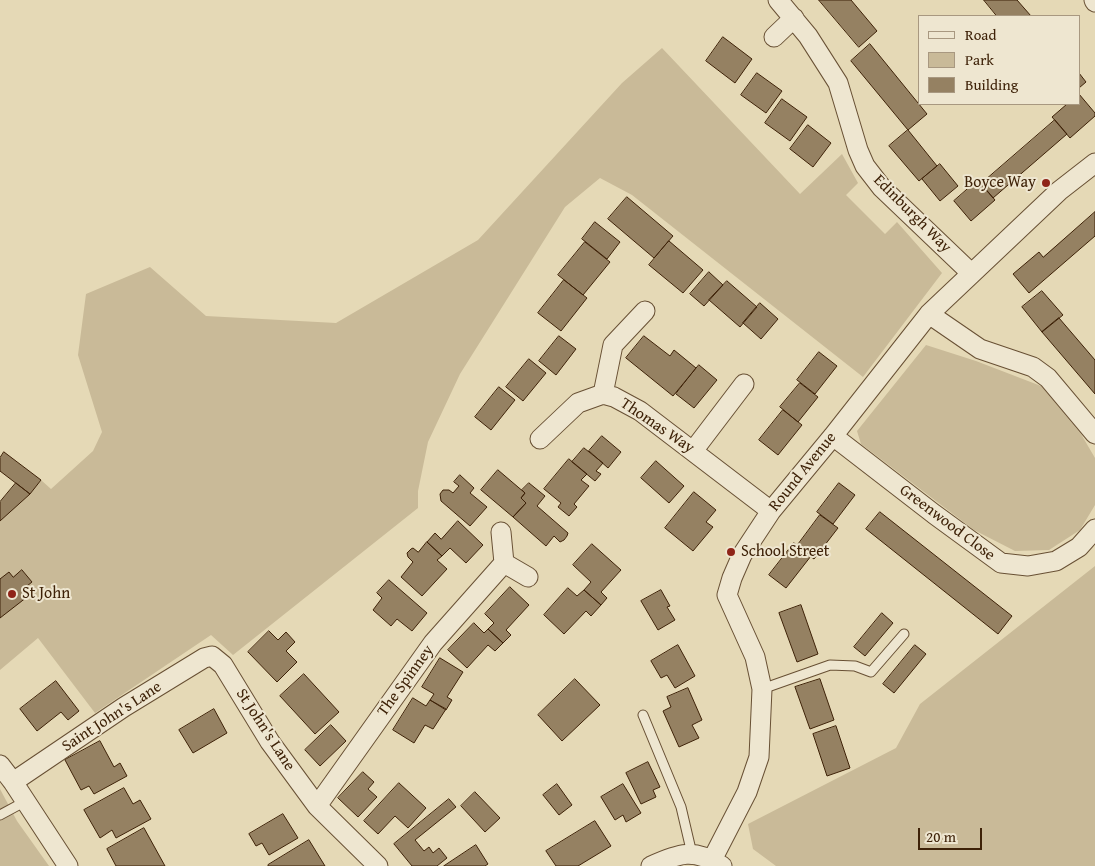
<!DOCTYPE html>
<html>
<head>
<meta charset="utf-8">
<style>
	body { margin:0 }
	#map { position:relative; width:1095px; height:866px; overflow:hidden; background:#e5d9b6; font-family:"Gentium Book Plus",serif }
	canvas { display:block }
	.legend { position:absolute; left:918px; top:15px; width:162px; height:90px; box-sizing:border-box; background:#eee6d0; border:1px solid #a89880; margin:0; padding:6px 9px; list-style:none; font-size:15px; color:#3e2208 }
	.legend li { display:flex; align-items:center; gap:10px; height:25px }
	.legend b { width:25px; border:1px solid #a89880 }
	.scale { position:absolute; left:918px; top:828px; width:64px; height:22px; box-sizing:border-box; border:2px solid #3e2208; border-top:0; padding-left:6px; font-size:15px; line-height:18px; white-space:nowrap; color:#3e2208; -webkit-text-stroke:4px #eee6d0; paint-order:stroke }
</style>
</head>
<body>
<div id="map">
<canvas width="1095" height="866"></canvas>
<ul class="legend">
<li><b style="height:6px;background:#eee6d0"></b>Road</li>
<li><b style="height:14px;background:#c9ba98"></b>Park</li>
<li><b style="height:14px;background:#958162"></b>Building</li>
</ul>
<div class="scale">20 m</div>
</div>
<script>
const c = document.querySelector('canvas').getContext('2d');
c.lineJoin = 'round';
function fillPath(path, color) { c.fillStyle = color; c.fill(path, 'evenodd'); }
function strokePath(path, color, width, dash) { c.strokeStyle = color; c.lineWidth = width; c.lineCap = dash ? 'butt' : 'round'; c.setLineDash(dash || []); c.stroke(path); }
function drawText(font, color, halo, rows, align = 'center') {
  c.font = font + ' "Gentium Book Plus",serif'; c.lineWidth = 4; c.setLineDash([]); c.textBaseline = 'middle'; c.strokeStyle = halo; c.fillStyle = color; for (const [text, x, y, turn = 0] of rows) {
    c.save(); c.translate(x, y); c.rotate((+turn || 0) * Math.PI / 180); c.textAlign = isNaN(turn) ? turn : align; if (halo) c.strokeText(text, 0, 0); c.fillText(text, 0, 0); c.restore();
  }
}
fillPath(new Path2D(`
	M662,48L800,194L842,154L858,183L846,195L885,234L897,222L942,273L863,377L632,195L600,178L565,207L460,374L428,442L418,491V508L233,655L211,635L95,713L38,638L0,670V520L30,494L41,480L51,489L93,451L102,432L78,355L86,294L150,267L206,316L336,323L478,240L622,83Z
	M926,345L976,361L1041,386L1081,434L1095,458V505L1080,530L1049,550L1015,551L974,530L861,444L857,431Z
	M1095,566V866H776L753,849L748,824L896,748L920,704Z
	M0,789L17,821L49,866H0Z`), '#c9ba98');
const building = new Path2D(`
	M819,0H851L877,31L859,47Z
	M984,0H1017L1031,16H997Z
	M723,37L752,59L735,83L706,61Z
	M870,44L927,114L908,130L851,61Z
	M757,73L782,91L766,113L741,95Z
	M1079,73L1086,82L1079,88Z
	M1079,94L1095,113V116L1070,138L1052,117L1067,104H1079Z
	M782,99L807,117L790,141L765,123Z
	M1055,120L1067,134L993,198L981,184Z
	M808,125L831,143L813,167L790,149Z
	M908,130L937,166L919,181L889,146Z
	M940,164L958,186L940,201L922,179Z
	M978,180L995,200L971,221L954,201Z
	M627,197L673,236L654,258L608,219Z
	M1095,212V236L1029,293L1013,274L1039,252L1043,257Z
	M595,222L620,242L607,259L582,239Z
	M669,241L703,270L683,293L649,265Z
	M585,242L610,262L583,295L558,275Z
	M709,272L723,285L704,306L690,294Z
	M564,280L587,298L561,331L538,313Z
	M727,281L757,307L740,327L709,300Z
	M1042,291L1063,315L1042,332L1022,307Z
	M760,303L778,319L761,339L743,323Z
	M1059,318L1095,360V394L1042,332Z
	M559,336L576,349L556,375L539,361Z
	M644,336L670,356L674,350L696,368L673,396L626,358Z
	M819,352L837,366L815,394L797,380Z
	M529,359L546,373L523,401L506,387Z
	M699,365L717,380L694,408L676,394Z
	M800,383L818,397L798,422L780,407Z
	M499,387L515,400L491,430L475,417Z
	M783,410L802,425L778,455L759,440Z
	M602,436L621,452L608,468L589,451Z
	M584,448L603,463L596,471L601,474L595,481L572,462Z
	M4,452L41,480L30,494L0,471V458Z
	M569,459L587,474L581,480L589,486L574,504L577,507L569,516L558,507L561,503L544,489Z
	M656,461L684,486L669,503L641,478Z
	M498,470L525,493L521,498L526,503L513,517L481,490Z
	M460,475L474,488L470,493L487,507L470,526L441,501L440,494L443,490H449L453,493L459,486L454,482Z
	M16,483L30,494L0,521V502Z
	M529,483L545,496L537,506L568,533L567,536L564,540L560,542L554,536L546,546L513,517L526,503L521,498L525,493L522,490Z
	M839,483L855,495L833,524L817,512Z
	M694,492L716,510L706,522L713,527L693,551L665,528Z
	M880,512L1012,616L998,634L866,529Z
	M820,515L838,528L814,559L797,546Z
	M458,521L483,545L466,563L450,548L442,556L427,542L435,533L441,539Z
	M427,542L442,556L437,560L447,569L422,596L401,577L413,562L408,557L407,553L411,549L413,548L418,552Z
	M794,543L811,556L786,588L769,575Z
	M592,544L621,570L601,592L607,598L601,605L584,590L591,582L573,565Z
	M22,570L32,582L22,590L27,597L0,618V579L9,572L13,577Z
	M389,580L427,613L412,631L397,619L391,626L373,610L382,598L377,593Z
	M510,587L529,605L506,630L511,635L503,643L488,629L494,623L485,614Z
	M568,588L577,596L584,590L601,605L591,616L586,611L564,634L544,615Z
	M661,590L670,606L667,607L675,620L658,630L641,601Z
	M801,605L818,654L797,662L779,613Z
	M882,613L893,623L865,656L854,647Z
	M474,623L484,633L488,629L503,643L495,651L488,645L467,668L448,650Z
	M269,631L278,640L286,632L295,642L286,651L297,662L277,682L248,652Z
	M678,645L695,676L675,688L667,675L661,678L651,661Z
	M915,645L926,654L894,693L883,684Z
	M440,658L463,672L447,697L452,700L446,710L430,700L434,694L422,687Z
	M304,674L339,712L315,734L280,696Z
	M575,679L600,705L562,741L538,715Z
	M820,679L834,720L810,729L795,687Z
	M56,681L79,711L68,720L61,712L37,731L20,709Z
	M688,688L702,720L692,725L699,738L679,747L663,711L671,707L667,697Z
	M413,698L426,706L430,700L446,709L433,729L425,725L414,743L393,730Z
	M214,709L227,733L193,753L179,730Z
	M331,725L346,741L320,766L305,750Z
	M836,726L850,768L827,776L813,734Z
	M100,741L114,767L120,763L127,776L94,794L89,786L81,790L65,760Z
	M648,762L660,787L653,790L656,797L641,804L626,773Z
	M363,772L374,782L368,789L377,797L358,817L338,798Z
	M399,783L426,808L408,828L395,816L378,834L364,821Z
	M557,784L572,805L559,815L543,795Z
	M623,784L641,813L626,822L623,815L615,820L601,797Z
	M124,788L133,804L140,800L151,819L116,838L112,830L100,838L84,810Z
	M475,792L500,818L485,832L461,806Z
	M449,799L456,807L415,840L424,851L429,847L433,853L439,848L447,858L437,866H412L394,844Z
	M283,814L298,838L269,855L262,843L256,846L249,834Z
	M595,821L611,846L578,866H556L546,851Z
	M144,828L165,866H116L107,849Z
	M309,840L325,866H268V865Z
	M476,845L488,864L485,866H444Z`);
fillPath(building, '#958162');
strokePath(building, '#3e2208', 1);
const lane = new Path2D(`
	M762,689L830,665L855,666L871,672L904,634
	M643,715L681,807L692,854
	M0,815L26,801`);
const street = new Path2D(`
	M778,0L808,36L838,83L858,150L865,166L882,188L971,273
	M1094,0L1095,2
	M774,37L794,18
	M929,314L980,349L1033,367L1048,378L1095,434
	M603,394L613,345L645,311
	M833,436L934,514L1001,563L1028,566L1056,561L1079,547L1095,529
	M540,439L578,403L603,394L614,397L640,411L771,511
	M693,451L744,384
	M501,532L504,563L528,577
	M0,765L13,782L68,866
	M13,782L124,707L204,658L212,656L223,665L270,742L317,806L378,866
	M317,806L433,643L504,563
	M712,860L747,792L759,757L762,689L755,657L727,595L732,578L742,555L771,511L833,436L929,314L1059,191L1095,163
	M651,866C679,853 694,848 722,866`);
strokePath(lane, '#685034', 11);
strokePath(street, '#685034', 21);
strokePath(lane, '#eee6d0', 9);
strokePath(street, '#eee6d0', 19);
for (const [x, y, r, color] of [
	[1046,183,5,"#8f2418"],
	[731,552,5,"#8f2418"],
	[12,594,5,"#8f2418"]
]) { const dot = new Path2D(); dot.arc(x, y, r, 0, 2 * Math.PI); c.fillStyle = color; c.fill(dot); strokePath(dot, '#eee6d0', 2); }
drawText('16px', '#3e2208', '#eee6d0', [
	["Boyce Way",1036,183,"right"],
	["School Street",741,552],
	["St John",22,594]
], 'left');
drawText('16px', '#3e2208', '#eee6d0', [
	["Edinburgh Way",912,214,45],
	["Thomas Way",657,426,34],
	["Round Avenue",803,472,-51],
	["Greenwood Close",947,523,37],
	["The Spinney",406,681,-54],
	["Saint John's Lane",112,717,-33],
	["St John's Lane",265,730,57]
]);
</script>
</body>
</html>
